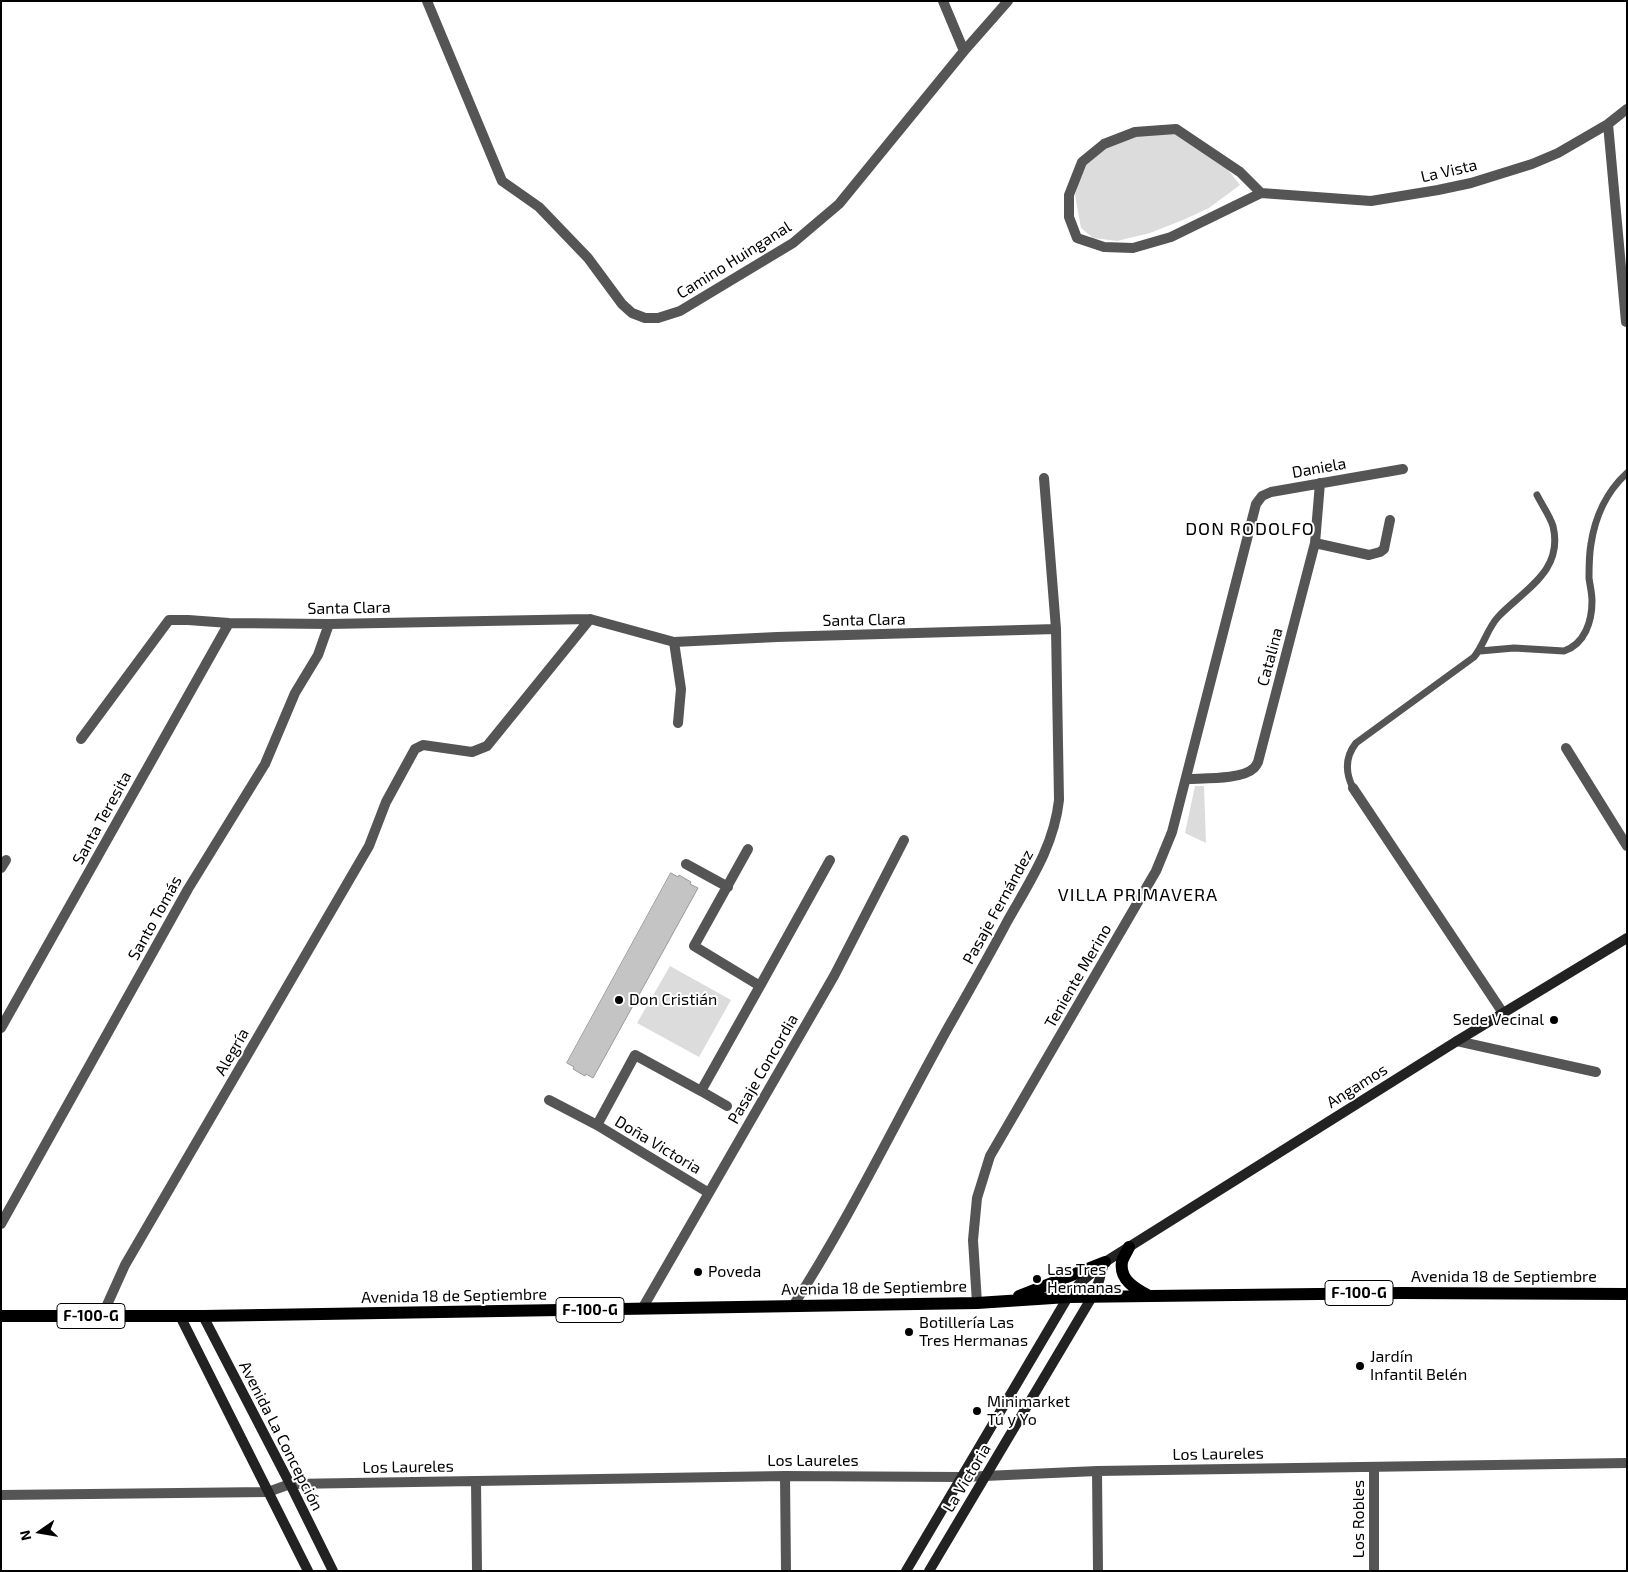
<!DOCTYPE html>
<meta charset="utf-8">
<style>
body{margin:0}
#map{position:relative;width:1628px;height:1572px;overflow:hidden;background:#fff;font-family:"Exo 2",sans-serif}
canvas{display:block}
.frame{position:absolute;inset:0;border:2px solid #000;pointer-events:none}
.north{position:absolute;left:15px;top:1507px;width:50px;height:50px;-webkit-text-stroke:4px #fff;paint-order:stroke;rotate:257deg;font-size:14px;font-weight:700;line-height:20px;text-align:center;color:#000}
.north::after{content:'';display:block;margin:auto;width:18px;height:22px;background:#000;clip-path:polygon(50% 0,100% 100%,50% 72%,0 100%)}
</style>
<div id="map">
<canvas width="1628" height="1572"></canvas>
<div class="frame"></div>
<div class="north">N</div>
</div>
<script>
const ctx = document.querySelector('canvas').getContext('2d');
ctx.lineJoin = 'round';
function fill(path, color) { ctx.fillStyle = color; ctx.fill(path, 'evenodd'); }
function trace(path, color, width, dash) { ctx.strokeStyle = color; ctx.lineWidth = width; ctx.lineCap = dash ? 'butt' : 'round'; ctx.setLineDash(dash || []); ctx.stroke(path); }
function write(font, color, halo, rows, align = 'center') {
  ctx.font = font + ' "Exo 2",sans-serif'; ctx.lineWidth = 4; ctx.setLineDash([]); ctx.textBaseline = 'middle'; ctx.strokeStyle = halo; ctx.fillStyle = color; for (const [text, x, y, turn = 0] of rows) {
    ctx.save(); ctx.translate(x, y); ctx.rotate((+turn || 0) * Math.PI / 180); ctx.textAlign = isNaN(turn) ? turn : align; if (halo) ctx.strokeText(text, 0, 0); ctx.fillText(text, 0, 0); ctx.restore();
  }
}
const green = new Path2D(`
 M1174,133l51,33 15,19 -31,23 -26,12 -33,13 -33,8 -24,-3 -12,-10 -6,-33 8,-28 23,-22 28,-10z
 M1195,786h9l2,57 -21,-10z
 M670,966l61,34 -32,57 -62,-34z`);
const building = new Path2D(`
 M671,873l7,4 1,-2 12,7 -1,2 8,4 -105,190 -7,-4 -1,2 -12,-7 1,-2 -7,-4z`);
const lane = new Path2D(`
 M1480,651l34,-3 50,3c21,-7 28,-30 28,-50 0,-8 -2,-15 -3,-23 0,-12 0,-23 2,-34 4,-27 16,-53 36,-71
 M1353,788c-8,-16 -8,-31 3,-45l118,-86c10,-12 13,-28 24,-40 25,-27 66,-45 55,-91 -3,-10 -11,-21 -16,-31`);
const street = new Path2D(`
 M427,1l75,180 37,26 49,51 34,46 10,9 13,5h13l22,-7 113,-68 46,-39 125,-153 44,-50
 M943,1l21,50
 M1608,124l18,198
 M1261,193l-21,-21 -64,-43 -41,3 -31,12 -22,18 -13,33v22l8,21 27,9 29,1 38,-11 90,-44 110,8 67,-11 33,-7 61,-19 26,-11 50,-29 19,-15
 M1315,543l54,12 11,-3 4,-3 6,-29
 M674,642l7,47 -3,34
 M81,739l88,-119h19l41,3 100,1 261,-5 84,23 103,-5 279,-8
 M1566,748l61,98
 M1187,779c16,-1 55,1 67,-11 1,-1 3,-4 4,-6l57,-219 5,-60
 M1353,788l150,225
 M686,864l42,23
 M1,868l5,-8
 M760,986l70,-126
 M1,1028l228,-405
 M1457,1041l139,31
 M701,1091l26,15
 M549,1100l48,25
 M709,1193l-112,-68 38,-70 66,36 59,-105 -66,-40 54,-97
 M1,1224l187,-335 77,-125 30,-71 23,-38 11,-31
 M977,1303l-4,-63 4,-42 13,-42 166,-285 16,-39 84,-328 6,-8 9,-4 132,-23
 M793,1306c58,-90 104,-187 156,-280 20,-35 40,-70 59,-106 22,-39 46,-74 51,-120l-3,-171 -12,-151
 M642,1309l192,-333 70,-136
 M102,1316l23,-51 244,-419 17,-44 29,-53 8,-4 49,7 15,-6 103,-127
 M1374,1467v104
 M1097,1471l1,100
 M785,1476l1,95
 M476,1481l1,90
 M1,1495l267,-3 22,-8 495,-8 177,1 135,-6 530,-8`);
const secondary = new Path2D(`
 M180,1316l128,255
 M203,1316l87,168 43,87
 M906,1571l162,-274 12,-14 25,-21 352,-221 170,-103
 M929,1571l163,-274 7,-16 5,-18`);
const primary = new Path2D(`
 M1129,1247c-2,5 -6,10 -7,15 -3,18 14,27 27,34
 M1019,1296l86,-34
 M1,1316h202l774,-13 91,-6 333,-4 226,1`);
const markers = [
 [619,1000,5,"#000"],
 [1554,1020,5,"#000"],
 [698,1272,5,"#000"],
 [1037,1279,5,"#000"],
 [909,1332,5,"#000"],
 [1360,1366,5,"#000"],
 [977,1411,5,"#000"]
];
const shields = [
 [1359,1293,68],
 [590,1310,68],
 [91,1316,68]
];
const shieldNames = [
 ["F-100-G",1359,1293],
 ["F-100-G",590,1310],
 ["F-100-G",91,1316]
];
const streetNames = [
 ["La Vista",1449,171,-13],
 ["Camino Huinganal",734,260,-32],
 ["Daniela",1319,468,-10],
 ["Santa Clara",349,608,-1],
 ["Santa Clara",864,620,-1],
 ["Catalina",1270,657,-75],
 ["Santa Teresita",102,818,-61],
 ["Pasaje Fernández",998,907,-61],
 ["Santo Tomás",155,918,-61],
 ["Teniente Merino",1078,976,-60],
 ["Alegría",232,1052,-60],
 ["Pasaje Concordia",763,1069,-60],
 ["Angamos",1357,1086,-32],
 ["Doña Victoria",658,1145,31],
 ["Avenida 18 de Septiembre",1504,1277],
 ["Avenida 18 de Septiembre",874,1288,-1],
 ["Avenida 18 de Septiembre",454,1296,-1],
 ["Avenida La Concepción",281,1436,63],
 ["Los Laureles",1218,1454,-1],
 ["Los Laureles",813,1461],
 ["Los Laureles",408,1467,-1],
 ["La Victoria",967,1478,-59],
 ["Los Robles",1359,1519,-90]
];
const poiNames = [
 ["Don Cristián",629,1000],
 ["Sede Vecinal",1544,1020,"right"],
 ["Las Tres",1047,1270],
 ["Hermanas",1047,1288],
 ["Poveda",708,1272],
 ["Botillería Las",919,1323],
 ["Tres Hermanas",919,1341],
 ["Jardín",1370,1357],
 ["Infantil Belén",1370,1375],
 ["Minimarket",987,1402],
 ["Tú y Yo",987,1420]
];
const neighbourhoodNames = [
 ["DON RODOLFO",1250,529],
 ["VILLA PRIMAVERA",1138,895]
];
fill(green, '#dcdcdc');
fill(building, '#c4c4c4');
trace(building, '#999', 1);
trace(lane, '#555', 7);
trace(street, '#555', 10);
trace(secondary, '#222', 10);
trace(primary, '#000', 12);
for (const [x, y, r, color] of markers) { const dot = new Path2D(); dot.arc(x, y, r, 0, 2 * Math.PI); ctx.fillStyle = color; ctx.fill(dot); trace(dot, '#fff', 2); }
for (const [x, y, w] of shields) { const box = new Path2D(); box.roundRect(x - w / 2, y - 12.5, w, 25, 4); ctx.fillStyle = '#fff'; ctx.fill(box); trace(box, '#000', 1); }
write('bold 15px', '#000', null, shieldNames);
write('16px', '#000', '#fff', streetNames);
write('16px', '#000', '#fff', poiNames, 'left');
ctx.letterSpacing = '1px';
write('18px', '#000', '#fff', neighbourhoodNames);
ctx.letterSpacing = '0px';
</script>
